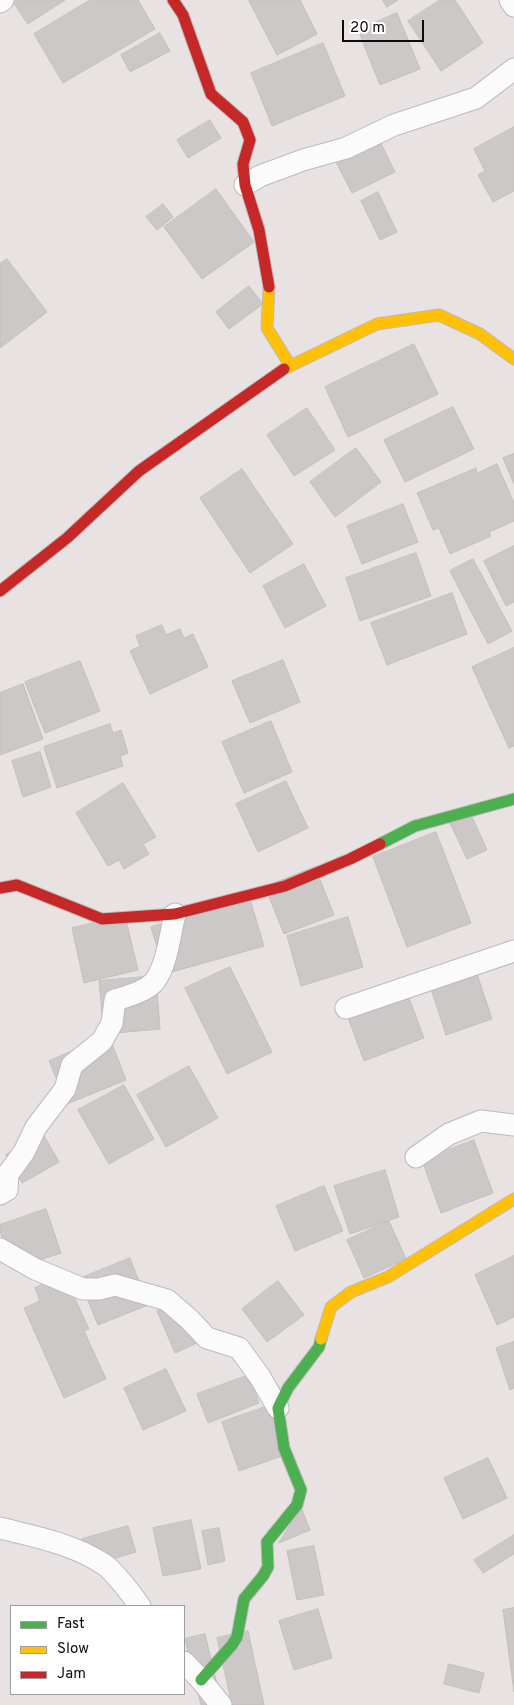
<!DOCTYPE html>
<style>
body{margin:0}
#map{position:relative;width:514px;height:1705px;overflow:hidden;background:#e8e2e2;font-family:Overpass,sans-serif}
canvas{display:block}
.legend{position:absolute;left:10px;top:1605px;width:175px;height:90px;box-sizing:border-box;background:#fff;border:1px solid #9f9e9e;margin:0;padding:6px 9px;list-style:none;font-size:15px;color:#100c0c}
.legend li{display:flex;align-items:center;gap:10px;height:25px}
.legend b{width:25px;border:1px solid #9f9e9e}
.scale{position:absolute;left:342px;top:20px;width:82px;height:22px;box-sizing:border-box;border:2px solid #100c0c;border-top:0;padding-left:6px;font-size:15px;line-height:18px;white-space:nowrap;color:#100c0c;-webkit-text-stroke:4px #fff;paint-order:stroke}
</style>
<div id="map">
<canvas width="514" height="1705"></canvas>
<ul class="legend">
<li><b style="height:6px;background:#4caf50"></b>Fast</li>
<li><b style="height:6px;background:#ffc107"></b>Slow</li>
<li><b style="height:6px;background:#c62828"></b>Jam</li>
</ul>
<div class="scale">20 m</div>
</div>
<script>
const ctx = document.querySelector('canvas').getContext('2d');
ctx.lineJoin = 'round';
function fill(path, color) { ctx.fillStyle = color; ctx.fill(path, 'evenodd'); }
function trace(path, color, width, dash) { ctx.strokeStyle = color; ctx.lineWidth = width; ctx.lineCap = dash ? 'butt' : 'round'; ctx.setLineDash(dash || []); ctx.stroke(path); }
const building = new Path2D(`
 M12,0h53l-37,24z
 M90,0h48l17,29 -92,54 -29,-49z
 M251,0h49l17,34 -40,21 -28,-54z
 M383,0h15l-11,7z
 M440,0h15l28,43 -42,28 -33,-50z
 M397,13l23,56 -40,16 -22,-55z
 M160,33l10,18 -40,21 -9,-17z
 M323,43l22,53 -73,30 -21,-53z
 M210,120l11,18 -33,20 -11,-18z
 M373,127l22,45 -43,21 -23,-45z
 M514,127v64l-21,11 -15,-27 7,-4 -11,-22z
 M216,189l38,53 -52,37 -38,-52z
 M378,192l19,40 -17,8 -19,-39z
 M163,204l10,13 -16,13 -11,-13z
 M7,259l40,53 -47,36v-84z
 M249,286l14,18 -34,25 -13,-17z
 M414,344l24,50 -90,43 -23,-50z
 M453,407l21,42 -69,33 -21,-42z
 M307,408l28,42 -41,26 -27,-41z
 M356,448l25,34 -46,35 -25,-35z
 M514,454v30l-11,-26z
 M497,464l17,39v18l-25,11 2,4 -41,18 -11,-26 -6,2 -16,-37 59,-25 1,5z
 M242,469l51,75 -43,29 -50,-75z
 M403,504l15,38 -56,22 -15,-38z
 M514,546v56l-8,4 -22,-45z
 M416,553l15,43 -71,25 -14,-43z
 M473,559l39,72 -24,13 -38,-73z
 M304,564l22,42 -41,22 -22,-42z
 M452,593l15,41 -80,31 -16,-42z
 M162,625l4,10 14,-6 4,9 9,-4 15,33 -58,27 -20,-43 10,-5 -4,-10z
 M514,648v98l-5,2 -37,-81z
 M283,660l17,42 -50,21 -18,-42z
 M80,661l20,50 -55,22 -20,-51z
 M23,684l20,55 -43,16v-62z
 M271,721l21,51 -48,21 -22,-51z
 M110,724l3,9 8,-3 7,23 -8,3 3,10 -66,22 -13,-41z
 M40,752l11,35 -28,10 -11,-36z
 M286,781l22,47 -50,24 -22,-48z
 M123,783l33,54 -13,7 6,10 -25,15 -5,-9 -11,6 -32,-53z
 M470,812l17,38 -20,9 -18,-38z
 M436,832l35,91 -64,24 -34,-90z
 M315,867l19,48 -50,19 -19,-47z
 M250,899l14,47 -99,28 -14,-47z
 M125,916l13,54 -54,13 -12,-55z
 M348,917l15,50 -62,19 -14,-50z
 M230,967l42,85 -45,22 -42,-86z
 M477,974l15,45 -46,16 -15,-46z
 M156,976l4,53 -56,5 -5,-53z
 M406,990l18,48 -60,23 -18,-49z
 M109,1036l17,44 -59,24 -18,-43z
 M189,1066l29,52 -52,29 -29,-52z
 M124,1085l30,54 -45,25 -31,-54z
 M43,1134l16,28 -37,21 -16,-28z
 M474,1140l19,53 -52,20 -19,-53z
 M385,1170l14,47 -49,17 -16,-48z
 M324,1186l19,45 -48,20 -19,-45z
 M46,1209l15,44 -49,16 -12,-38v-6z
 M389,1221l17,38 -42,19 -17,-38z
 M514,1256v61l-17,8 -22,-50z
 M130,1258l18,47 -50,20 -19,-46z
 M64,1275l25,54 -5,2 22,48 -42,19 -40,-90 16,-7 -5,-13z
 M278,1281l26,34 -37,27 -25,-33z
 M180,1302l17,41 -22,10 -18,-42z
 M514,1342v46l-4,2 -14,-42z
 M166,1369l20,42 -43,19 -19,-42z
 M249,1375l10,28 -51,20 -11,-29z
 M268,1406l17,49 -46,16 -17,-49z
 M488,1458l19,40 -44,21 -19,-41z
 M301,1507l9,23 -31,13z
 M191,1520l10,49 -38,7 -10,-48z
 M128,1526l8,26 -46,14 -8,-27z
 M219,1528l6,33 -17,4 -6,-34z
 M514,1535v19l-31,19 -9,-13z
 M314,1546l10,49 -27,5 -10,-49z
 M514,1608v84l-11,-82z
 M318,1609l14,49 -38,12 -15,-49z
 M248,1631l16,74h-32l-15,-67z
 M205,1634l17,71h-21l-16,-66z
 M449,1664l35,9 -5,20 -35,-9z`);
const street = new Path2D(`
 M510,0l4,6
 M0,2l3,-2
 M245,185l15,-9 43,-16 43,-12 48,-23 82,-27 38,-29
 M346,1008l168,-57
 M416,1157l33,-23 32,-13 33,4
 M0,1194l7,-4 1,-16 16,-22 12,-25 29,-38 7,-24 30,-24 10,-18 3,-23c11,-3 31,-9 39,-18 13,-16 16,-48 21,-68
 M0,1249l35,20 48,20h16l16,-4 52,15 22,19 18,19 32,10 21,29 18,31
 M0,1528c36,9 74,16 105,37 12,9 26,29 35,41
 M184,1662l17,18 20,25`);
const fast = new Path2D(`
 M380,844l35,-18 99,-27
 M201,1680l31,-35 5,-8 7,-38 19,-23 5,-9 -1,-25 30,-37 4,-15 -17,-42 -6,-40 10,-20 31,-41 2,-8`);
const slow = new Path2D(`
 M269,287l-2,41 23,37
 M284,369l93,-45 62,-9 41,19 34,25
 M321,1339l10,-32 20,-15 37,-15 126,-78`);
const jam = new Path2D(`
 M173,0l10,15 28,79 32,28 7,18 -7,24 2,21 14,45 10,57
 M0,591l67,-53 72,-67 145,-102
 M0,888l17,-3 85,34 73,-5 110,-28 65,-27 30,-15`);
fill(building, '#cdc8c8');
trace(building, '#c4bfbf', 1);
trace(street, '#bfbaba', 23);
trace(fast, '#bfbaba', 13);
trace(slow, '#bfbaba', 13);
trace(jam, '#bfbaba', 13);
trace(street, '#fcfbfb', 21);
trace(fast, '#4caf50', 11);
trace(slow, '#ffc107', 11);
trace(jam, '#c62828', 11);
</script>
